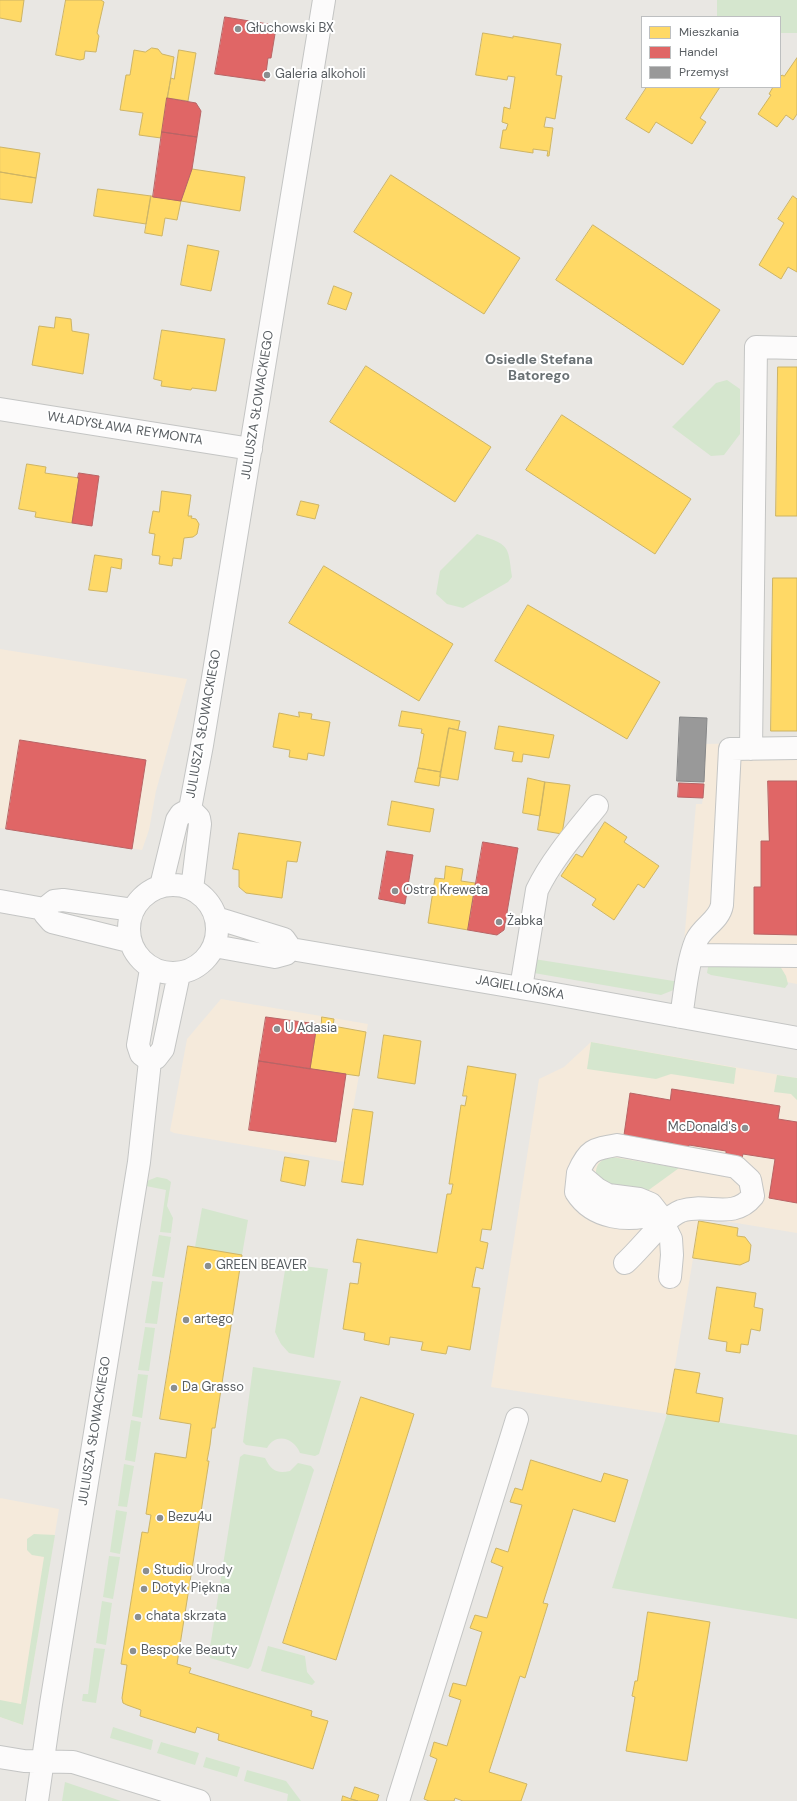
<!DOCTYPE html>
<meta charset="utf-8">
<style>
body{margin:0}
#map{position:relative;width:797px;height:1801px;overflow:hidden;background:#e9e7e3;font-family:"DM Sans",sans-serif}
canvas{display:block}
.legend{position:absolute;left:641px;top:16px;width:140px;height:72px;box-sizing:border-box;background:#fff;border:1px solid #bdbfc0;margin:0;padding:5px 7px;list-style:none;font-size:12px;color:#595e62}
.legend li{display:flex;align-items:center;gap:8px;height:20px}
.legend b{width:20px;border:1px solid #bdbfc0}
</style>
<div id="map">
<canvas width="797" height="1801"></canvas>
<ul class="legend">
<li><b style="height:11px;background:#ffd966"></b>Mieszkania</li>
<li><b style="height:11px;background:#e06666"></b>Handel</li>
<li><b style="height:11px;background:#999"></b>Przemysł</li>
</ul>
</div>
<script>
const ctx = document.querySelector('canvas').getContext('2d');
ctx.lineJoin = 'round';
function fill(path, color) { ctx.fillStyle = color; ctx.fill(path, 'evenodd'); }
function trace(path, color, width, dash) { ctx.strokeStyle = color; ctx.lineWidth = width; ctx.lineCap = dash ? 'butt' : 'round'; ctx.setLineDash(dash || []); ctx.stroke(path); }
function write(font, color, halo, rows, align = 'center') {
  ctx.font = font + ' "DM Sans",sans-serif'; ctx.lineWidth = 4; ctx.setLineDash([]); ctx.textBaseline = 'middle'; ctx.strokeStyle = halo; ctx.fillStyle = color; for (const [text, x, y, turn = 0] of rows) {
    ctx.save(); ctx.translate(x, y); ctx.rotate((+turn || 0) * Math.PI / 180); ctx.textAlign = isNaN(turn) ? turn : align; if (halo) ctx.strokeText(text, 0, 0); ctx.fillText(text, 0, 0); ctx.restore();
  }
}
const commercial = new Path2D(`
 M0,649l187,30 -31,112 -7,39 -7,20 -142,-22z
 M797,742v242l-89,-17 -26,-2 14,-161h6l1,-6 2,-54z
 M221,999l147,25 -15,85 -8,53 -171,-29 -4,-2 17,-92z
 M591,1042l206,36v155l-97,-16 -33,197 -176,-27 48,-308 25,-12z
 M0,1498l59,11 -36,216 -23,-8z`);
const green = new Path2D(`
 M717,0h80v33h-17v-16h-63z
 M727,380l13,9v45l-16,21 -13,1 -39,-29 44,-44z
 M477,534c32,11 31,10 35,43l-4,5 -45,26 -16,-4 -11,-10 4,-23z
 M534,959l146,23 -4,7 -15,6 -127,-22z
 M712,965l68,1 6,10 2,8 -3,4 -74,-13 -4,-2 1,-6z
 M591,1042l145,26 -2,16 -63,-10 -15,5 -69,-10z
 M777,1075l20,3v22l-6,-6 -17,-2z
 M608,1157h4l67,11 -33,24c-12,-3 -52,-4 -50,-21 1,-8 6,-11 12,-14z
 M157,1177l10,2 4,3 -4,24 6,12 -2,15 -11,-1 6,-42 -20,-4 1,-5z
 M202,1208l46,12 -6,35 -47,-8z
 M159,1235l12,2 -7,41 -12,-2z
 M286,1264l42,5 -14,89 -25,-5 -8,-9 -6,-12z
 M152,1281l11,1 -6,42 -12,-1z
 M145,1327l10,1 -6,43 -11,-1z
 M253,1367l88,14 -22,73 -4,2 -15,-3c-6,-15 -24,-21 -33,-5l-21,-3 -3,-3z
 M138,1374l10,1 -6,43 -10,-2z
 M667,1414l130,21v184l-185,-31z
 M131,1420l10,2 -6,40 -10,-2z
 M244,1454l21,4c6,12 11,16 25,13l8,-8 13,3 3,4 -63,196 -3,3 -38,-11 -1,-4 31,-197z
 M124,1464l10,2 -7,41 -9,-1z
 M116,1510l11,2 -7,42 -10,-2z
 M34,1534l21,1 -32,190 -23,-8v-17l21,4 23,-147 -12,-2 -5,-5v-11z
 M109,1556l11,1 -7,42 -10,-2z
 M102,1601l10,2 -6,42 -10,-2z
 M268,1646l37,10 2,16 8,10 -3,3 -51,-14z
 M94,1648l11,1 -9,54 -14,-2 1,-7h5z
 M113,1727l40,13 -2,10 -41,-12z
 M161,1742l38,11 -4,12 -38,-12z
 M206,1757l34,10 -3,10 -34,-10z
 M247,1770l39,11 15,20h-14l1,-7 -44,-13z
 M65,1782l56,19h-59z`);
const homes = new Path2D(`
 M0,0h24l-3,22 -21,-4z
 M66,0h35l3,2 -7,31 2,3 -3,16 -11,-1 -1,8 -4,1 -24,-5z
 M483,33l30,5v-2l48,8 -5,31 6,1 -7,43 -9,-2 -2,10 9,1 -4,28h-2l1,-5 -15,-2v4l-33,-5 3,-18h3l2,-6 -6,-2 2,-15 6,2 5,-32 -7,-1 -1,4 -31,-5z
 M152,48l6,1 4,5 12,3 -13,81 -22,-3 4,-22 -23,-3 6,-35h4l4,-25 11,2z
 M179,50l17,3 -8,48 -21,-3 4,-20 3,1z
 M797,58v56l-4,6 -7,-5 -9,12 -19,-13 13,-19 -2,-1 4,-7h7v-10l2,-2 2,1z
 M647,87h73l-20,31 6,4 -14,22 -36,-22 -7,11 -23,-14z
 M0,147l40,6 -4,25 -36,-6z
 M192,169l53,8 -5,34 -59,-10z
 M0,172l36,6 -4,25 -32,-4z
 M391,175l129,83 -36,56 -130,-82z
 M98,189l53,7 -5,28 -52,-8z
 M151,196l30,5 -4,19 -12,-2 -3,18 -17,-3z
 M793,196l4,3v73l-9,-5 -7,12 -22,-14 25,-42 -6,-4z
 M593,225l127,85 -37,55 -127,-85z
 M188,245l31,6 -8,40 -30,-6z
 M334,286l18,7 -6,17 -18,-6z
 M56,317l15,2 1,12 17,3 -6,40 -51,-9 7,-39 15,2z
 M162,330l63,9 -9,52 -24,-3 -1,2 -30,-4 1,-5 -8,-2z
 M366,366l125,81 -36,55 -125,-80z
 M778,367h19v149h-21z
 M562,415l129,84 -36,55 -129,-84z
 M27,464l19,3 -1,6 34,5 -7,45 -37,-6 1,-5 -17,-3z
 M162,491l29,4 -3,21h4l-1,2 5,1 3,5 -2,10 -4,3 -9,1 -3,21 -8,-1 -1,8 -13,-2 1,-8 -8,-1 3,-21 -6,-1 4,-22 6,1z
 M301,501l18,4 -4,14 -18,-4z
 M95,555l27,4 -1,10 -10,-2 -4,25 -18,-2z
 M324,566l129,78 -34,57 -130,-78z
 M773,578h24v153h-26z
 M528,605l132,77 -33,57 -132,-78z
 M402,711l58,10 -2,9 -9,-2 -8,44 -23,-4 6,-34 -3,-1 1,-4 -23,-3z
 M299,712l13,2 -1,5 19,3 -6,34 -16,-3 -1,7 -18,-3 1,-7 -17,-3 6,-34 20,4z
 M499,726l55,9 -5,23 -26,-4 -1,8 -10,-1 2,-9 -19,-3z
 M449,728l17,4 -8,48 -18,-3z
 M418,768l23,4 -2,14 -24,-4z
 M528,778l17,4 -5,34 -17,-3z
 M545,782l25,3 -8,49 -24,-4z
 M392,801l42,8 -4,23 -42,-7z
 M605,822l22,15 -3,5 35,24 -15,22 -6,-4 -24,36 -22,-15 4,-6 -35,-23 15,-22 6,3z
 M239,833l62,9 -4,20 -10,-1 -5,37 -36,-5 -7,-6v-17l-6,-1z
 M446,866l17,3 -2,12 14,2 -7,47 -40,-7 7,-45 9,1z
 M322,1017l12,2 -1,7 33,6 -7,44 -49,-7 7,-45 4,1z
 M384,1035l37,6 -6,43 -37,-6z
 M468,1066l48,8 -25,156 -9,-1 -2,12 8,2 -5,26 -7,-2 -4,20 8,1 -10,62 -22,-4 -2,8 -25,-4 2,-8 -33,-5 -1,8 -25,-5 1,-7 -22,-4 7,-46 8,1 3,-21 -8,-1 4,-23 80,14 10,-59h4l2,-10h-4l12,-79 4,1 2,-10h-4z
 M353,1109l20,3 -10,73 -21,-3z
 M285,1157l24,4 -4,25 -24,-5z
 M699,1221l39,7 -1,8 8,1 6,8 -2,16 -9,4 -47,-7z
 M188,1246l54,9 -27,173h-3l-2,17 -3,16h2l-32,203 14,4 -2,5 123,38 -1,5 17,5 -15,48 -95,-29 1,-6 -22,-7 -2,6 -55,-17 1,-6 -14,-5 -4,-2 -1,-5 5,-33 -6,-1 21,-132 6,1 3,-18 -5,-1 9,-61 31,5 5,-34 -31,-5z
 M717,1287l39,6 -2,14 9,2 -3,22 -9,-2 -3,16 -7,-1 -1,9 -14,-2 1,-9 -18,-3z
 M675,1369l25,4 -4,20 27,5 -4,24 -52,-8z
 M361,1397l53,17 -78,246 -53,-17z
 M531,1460l70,22 3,-9 24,7 -13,42 -42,-13 -30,94 5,1 -23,74 -5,-2 -31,96 38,12 -6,17h-58l-8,-3 -1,3h-25l-5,-2 13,-40 -7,-3 4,-14 13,4 14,-46 -12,-4 4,-13 13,3 16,-54 -12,-4 5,-13 12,3 16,-51 -12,-5 5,-14 12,4 14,-47 -12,-3 5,-14 7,2z
 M648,1612l62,10 -23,139 -61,-10 9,-54 -3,-1 3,-15h2z
 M355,1787l24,8 -2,6h-19l-7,-2z
 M343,1796l8,3 7,2h-16z`);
const shops = new Path2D(`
 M225,17l43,7 6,4 1,6 -4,24h-3l-3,23 -50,-7z
 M167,98l29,5 5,8 -4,26 -35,-5z
 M162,132l35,5 -5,32 -11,32 -28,-4z
 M79,473l20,3 -7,50 -20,-3 7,-45h-1z
 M20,740l126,20 -14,89 -126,-20z
 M768,781h29v154l-43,-1v-47h7v-46h8z
 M679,783l25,1 -1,14 -25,-1z
 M483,842l35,6 -14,82 -7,5 -29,-5z
 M387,851l26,4 -8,49 -26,-5z
 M266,1017l51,7 -7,45 -51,-8z
 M259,1061l87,13 -10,68 -87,-12z
 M672,1089l108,17 -2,13 19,3v81l-28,-5 6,-39 -32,-5 -1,4 -16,-3v-4l-37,-6 -1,4 -16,-3 1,-3 -49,-8 6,-42 40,7z`);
const industry = new Path2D(`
 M680,717l27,1 -3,64 -27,-1z`);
const minor = new Path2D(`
 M0,409l251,40
 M751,749l5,-402 41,1
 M190,809l12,-64 122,-745
 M190,809l9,9 1,6 -8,65
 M129 929a44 44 0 1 1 88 0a44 44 0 1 1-88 0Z
 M161,886l16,-66 4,-6 9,-5
 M0,901l44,8 10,-8 9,-1 70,10
 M44,909l1,5 7,8 77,19
 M216,918l68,21 7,10
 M214,946l61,11 11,-3 5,-5
 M291,949l253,43 253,46
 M692,955l105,1
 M521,988l16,-98c15,-31 39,-58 60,-84
 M681,1017c4,-24 6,-54 15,-76 7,-15 23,-20 26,-36l8,-156 67,-1
 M150,1061l-9,-7 -3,-9 13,-76
 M150,1061l6,-3 7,-9 16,-75
 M578,1173l-2,19c17,27 53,31 82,21
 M625,1263c16,-14 38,-45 56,-52 26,-9 52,10 72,-15l-3,-16 -14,-13 -119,-22c-24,4 -29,5 -39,28l19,16 11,6 31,4 12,5 7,9 13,26 1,16 -2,22
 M0,1757l24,4 49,1 126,39
 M37,1801l14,-97 88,-542 11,-101
 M398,1801l119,-382`);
const markers = [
 [238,29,4,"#8b8e8f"],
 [267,75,4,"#8b8e8f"],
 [395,891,4,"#8b8e8f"],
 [499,922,4,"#8b8e8f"],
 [277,1029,4,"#8b8e8f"],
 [745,1128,4,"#8b8e8f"],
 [208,1266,4,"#8b8e8f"],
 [186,1320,4,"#8b8e8f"],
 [174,1388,4,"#8b8e8f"],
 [160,1518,4,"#8b8e8f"],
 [146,1571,4,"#8b8e8f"],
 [144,1589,4,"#8b8e8f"],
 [138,1617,4,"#8b8e8f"],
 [133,1651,4,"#8b8e8f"]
];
const poiNames = [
 ["Głuchowski BX",246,29],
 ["Galeria alkoholi",275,75],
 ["Ostra Kreweta",403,891],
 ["Żabka",507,922],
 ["U Adasia",285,1029],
 ["McDonald's",737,1128,"right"],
 ["GREEN BEAVER",216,1266],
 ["artego",194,1320],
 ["Da Grasso",182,1388],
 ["Bezu4u",168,1518],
 ["Studio Urody",154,1571],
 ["Dotyk Piękna",152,1589],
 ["chata skrzata",146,1617],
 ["Bespoke Beauty",141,1651]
];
const streetNames = [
 ["JULIUSZA SŁOWACKIEGO",258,405,-81],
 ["WŁADYSŁAWA REYMONTA",125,429,9],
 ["JULIUSZA SŁOWACKIEGO",204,724,-80],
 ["JAGIELLOŃSKA",520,988,10],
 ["JULIUSZA SŁOWACKIEGO",95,1431,-81]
];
const neighbourhoodNames = [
 ["Osiedle Stefana",539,360],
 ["Batorego",539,376]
];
fill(commercial, '#f5eadb');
fill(green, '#d5e6ce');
fill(homes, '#ffd966');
trace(homes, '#cdb465', 1);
fill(shops, '#e06666');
trace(shops, '#b86465', 1);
fill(industry, '#999');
trace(industry, '#868788', 1);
trace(minor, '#c4c5c4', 24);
trace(minor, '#fcfbfb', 22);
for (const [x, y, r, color] of markers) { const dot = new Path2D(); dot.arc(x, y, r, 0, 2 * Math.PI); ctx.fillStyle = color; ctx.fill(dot); trace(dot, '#fff', 1.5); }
write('13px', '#595e62', '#fff', poiNames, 'left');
write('13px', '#595e62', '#fff', streetNames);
write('bold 14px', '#6a7174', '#fff', neighbourhoodNames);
</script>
